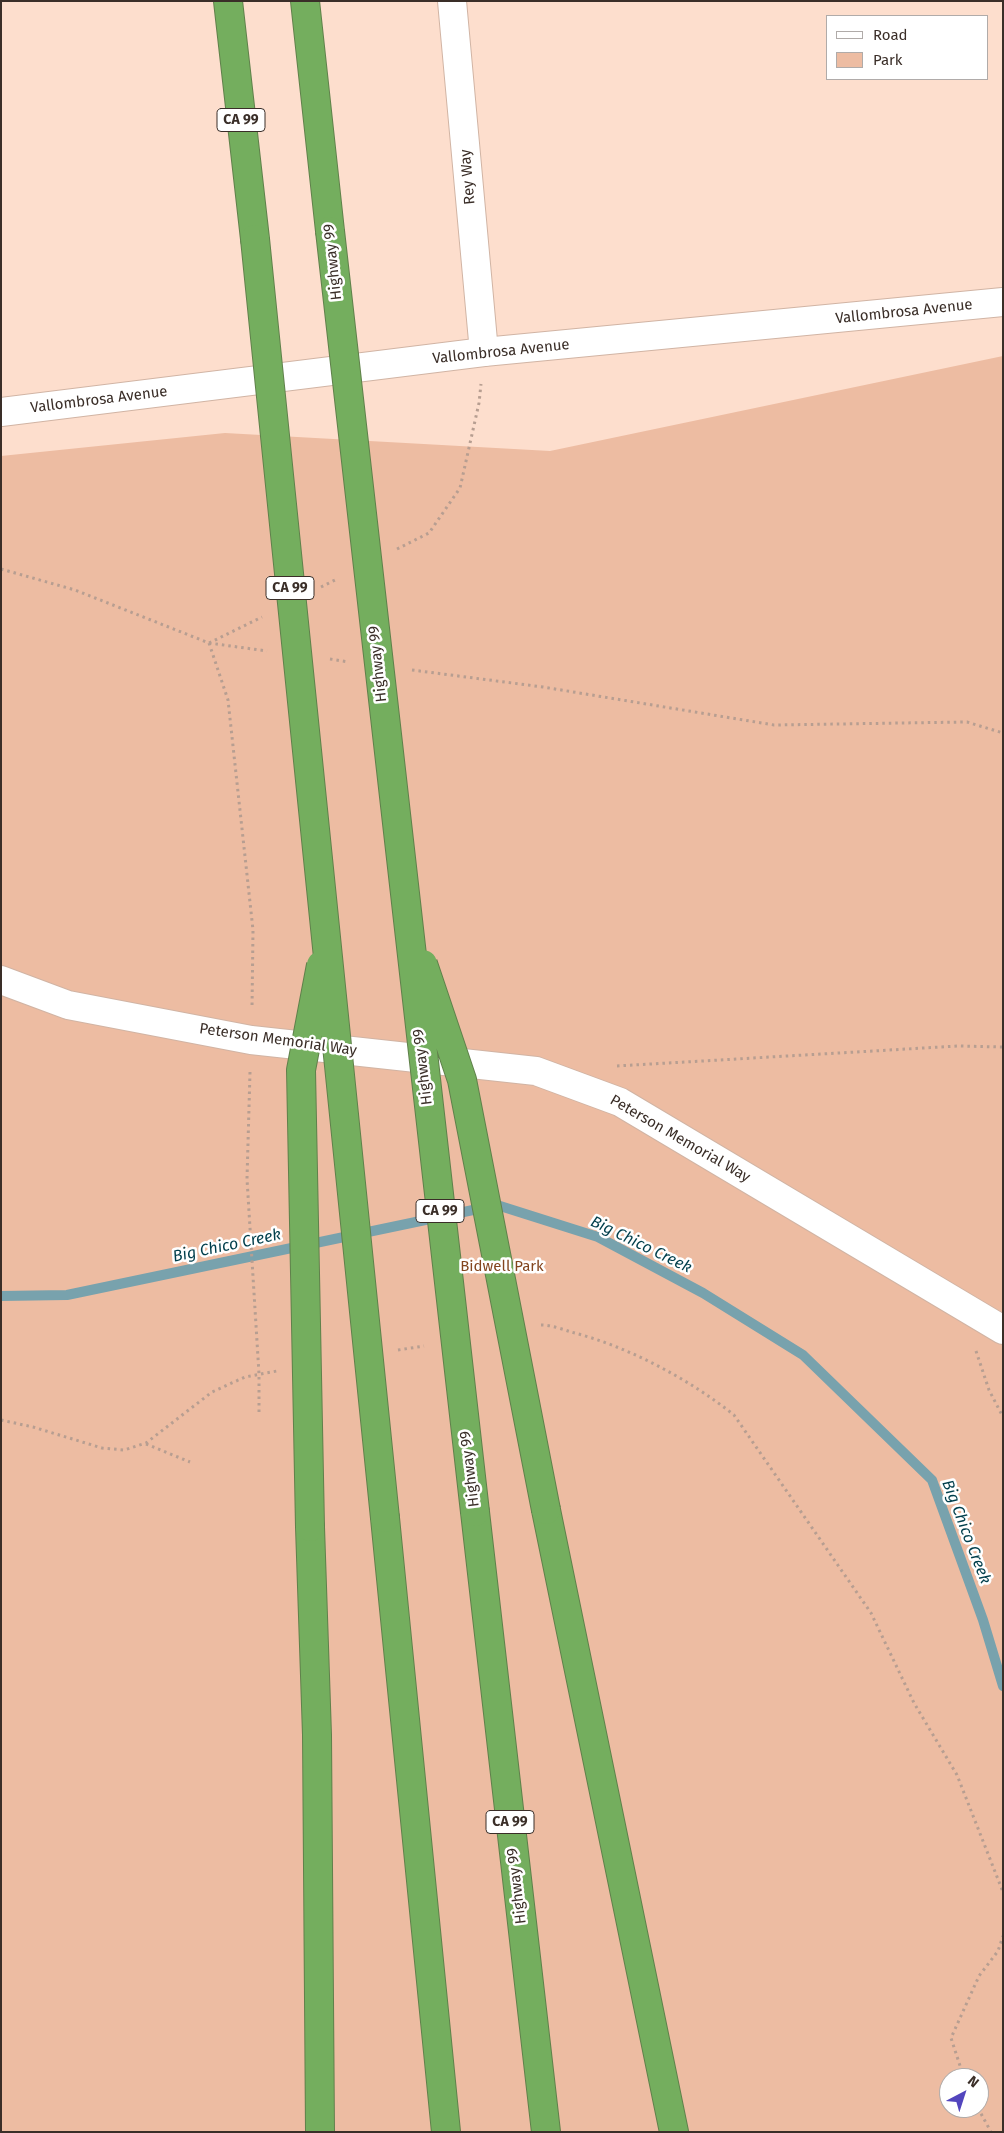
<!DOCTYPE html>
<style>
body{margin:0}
#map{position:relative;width:1004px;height:2133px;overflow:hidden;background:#fddecd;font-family:"Fira Sans",sans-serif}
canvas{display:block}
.frame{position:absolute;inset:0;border:2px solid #3a2e28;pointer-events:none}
.legend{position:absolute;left:826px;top:15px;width:162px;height:65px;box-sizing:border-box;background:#fff;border:1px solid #b0aba9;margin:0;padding:6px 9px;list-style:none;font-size:15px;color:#3a2e28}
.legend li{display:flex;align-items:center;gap:10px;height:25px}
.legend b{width:25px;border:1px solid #b0aba9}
.north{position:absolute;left:939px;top:2068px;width:50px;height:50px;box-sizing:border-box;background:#fff;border:1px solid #b0aba9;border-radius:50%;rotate:40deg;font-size:14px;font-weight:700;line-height:20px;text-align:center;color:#3a2e28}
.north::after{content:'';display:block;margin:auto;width:18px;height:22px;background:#5346be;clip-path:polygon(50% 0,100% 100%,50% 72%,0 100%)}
</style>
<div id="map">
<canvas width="1004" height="2133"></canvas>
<div class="frame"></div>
<ul class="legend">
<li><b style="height:6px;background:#fff"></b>Road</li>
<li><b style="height:14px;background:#edbca2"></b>Park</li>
</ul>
<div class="north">N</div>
</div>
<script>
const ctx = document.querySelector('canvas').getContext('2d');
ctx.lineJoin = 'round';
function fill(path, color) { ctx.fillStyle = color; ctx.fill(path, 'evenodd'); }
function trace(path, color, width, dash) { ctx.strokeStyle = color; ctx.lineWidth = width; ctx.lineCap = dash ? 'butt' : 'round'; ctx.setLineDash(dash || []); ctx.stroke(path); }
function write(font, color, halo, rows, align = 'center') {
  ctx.font = font + ' "Fira Sans",sans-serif'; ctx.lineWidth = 5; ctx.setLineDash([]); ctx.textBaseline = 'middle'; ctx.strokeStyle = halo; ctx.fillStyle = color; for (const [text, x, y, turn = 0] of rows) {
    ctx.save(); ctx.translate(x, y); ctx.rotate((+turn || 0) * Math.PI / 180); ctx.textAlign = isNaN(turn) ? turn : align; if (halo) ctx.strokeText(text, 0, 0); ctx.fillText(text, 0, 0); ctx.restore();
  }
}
const green = new Path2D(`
 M1003,356v1776h-1002v-1676l224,-23 325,18zM949,2078h30v30h-30z`);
const stream = new Path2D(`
 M1,1296l66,-1 430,-90 101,32 105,56 100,62 129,125 51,140 20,66`);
const path = new Path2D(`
 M397,549l32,-16 31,-45 19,-85 2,-19
 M1,569l74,21 134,53 58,8
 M321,587l16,-8
 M209,643l19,57 25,230 -1,78
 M209,643l53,-26
 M330,659l19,3
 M412,670l131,17 231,38 193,-3 36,11
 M617,1066l341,-20 45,1
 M250,1072l-3,107 12,195v39
 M541,1325c10,0 21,4 30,7 56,14 118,47 163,83l137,198 43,90 43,72 46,117
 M398,1350l26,-4
 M976,1351l13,39 14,27
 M1,1420l32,7 69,21 22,2 22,-7 66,-51 33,-15 32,-6
 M146,1444l44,18
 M964,2078l-13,-40 28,-62 19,-25 5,-15
 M978,2108l13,24`);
const minor = new Path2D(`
 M452,1l32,351`);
const tertiary = new Path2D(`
 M1,412l483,-60 519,-50
 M1,980l67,25 183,35 285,31 84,31 383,228`);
const motorway = new Path2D(`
 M228,1l27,238
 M305,1l25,230
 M546,1510l128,622
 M475,1512l71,620
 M385,1518l61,614
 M310,1527l7,208 3,397`);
const motorwayBridge = new Path2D(`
 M330,231l145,1281
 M255,239l130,1279
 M423,964l39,116 84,430
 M310,1527l-9,-457 20,-105`);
const shields = [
 [241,120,48],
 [290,588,48],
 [440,1211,48],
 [510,1822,48]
];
const shieldNames = [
 ["CA 99",241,120],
 ["CA 99",290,588],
 ["CA 99",440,1211],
 ["CA 99",510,1822]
];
const streetNames = [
 ["Rey Way",468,177,-95],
 ["Highway 99",333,262,-96],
 ["Vallombrosa Avenue",904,312,-6],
 ["Vallombrosa Avenue",501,352,-6],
 ["Vallombrosa Avenue",99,400,-7],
 ["Highway 99",378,664,-96],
 ["Peterson Memorial Way",278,1040,8],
 ["Highway 99",423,1067,-97],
 ["Peterson Memorial Way",680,1139,30],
 ["Highway 99",470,1469,-97],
 ["Highway 99",517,1886,-97]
];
const parkNames = [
 ["Bidwell Park",502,1267]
];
const waterNames = [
 ["Big Chico Creek",641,1245,26],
 ["Big Chico Creek",227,1246,-12],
 ["Big Chico Creek",966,1532,69]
];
fill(green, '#edbca2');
trace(stream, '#78a2ad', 10);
trace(minor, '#d1b4a4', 30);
trace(tertiary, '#d1b4a4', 30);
trace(motorway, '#60814b', 30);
trace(path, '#b79e91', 3, [2.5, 4]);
trace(minor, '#fff', 28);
trace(tertiary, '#fff', 28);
trace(motorway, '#74ae5e', 28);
trace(motorwayBridge, '#60814b', 30, []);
trace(motorwayBridge, '#74ae5e', 28);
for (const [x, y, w] of shields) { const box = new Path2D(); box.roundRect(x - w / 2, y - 11.5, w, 23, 4); ctx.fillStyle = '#fff'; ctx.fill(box); trace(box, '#3a2e28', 1); }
write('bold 14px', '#3a2e28', null, shieldNames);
write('15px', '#3a2e28', '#fff', streetNames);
write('15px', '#83451e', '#fff', parkNames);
write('italic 16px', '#003e4b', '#fff', waterNames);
</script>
